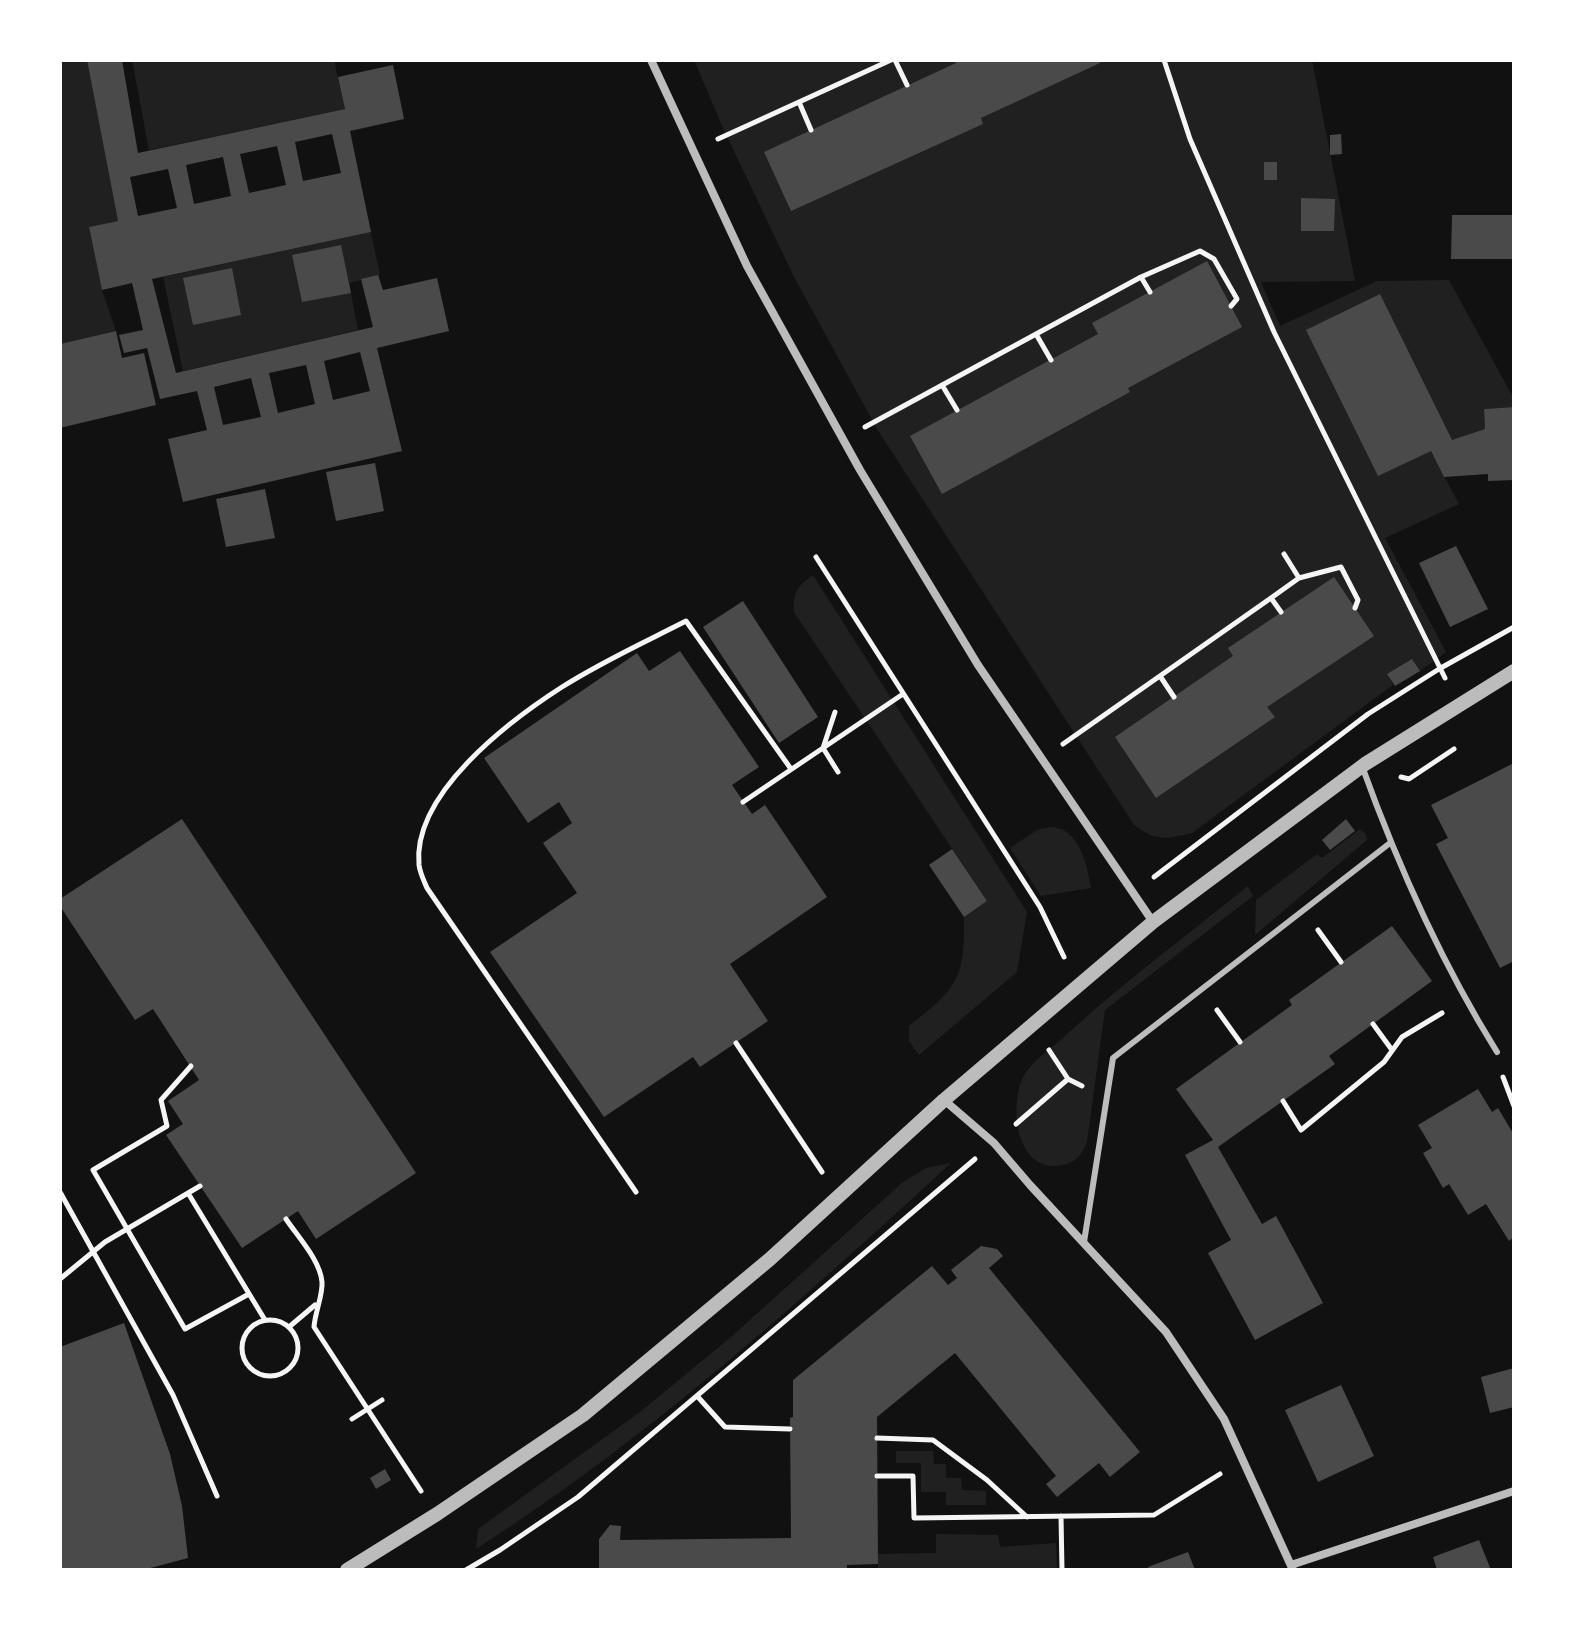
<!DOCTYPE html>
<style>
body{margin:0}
#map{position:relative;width:1574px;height:1630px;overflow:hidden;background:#111;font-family:"PT Sans",sans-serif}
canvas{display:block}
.frame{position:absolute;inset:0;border:62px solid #fff;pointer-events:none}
</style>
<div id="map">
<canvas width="1574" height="1630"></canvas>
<div class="frame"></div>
</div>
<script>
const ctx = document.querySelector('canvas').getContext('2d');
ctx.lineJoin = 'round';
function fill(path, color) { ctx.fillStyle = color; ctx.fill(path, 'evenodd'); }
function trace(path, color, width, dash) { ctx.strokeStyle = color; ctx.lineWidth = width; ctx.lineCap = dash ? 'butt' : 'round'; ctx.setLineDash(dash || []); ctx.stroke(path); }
const green = new Path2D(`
 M60,60h27l31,161 -29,6 13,63 14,41 -56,13z
 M132,60h202l11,49 -196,41z
 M694,60h618l43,221 -94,1 19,44 97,-45 72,-1 65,119v8l-30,2 1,20 -54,22 28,53 -74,34 61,114 -26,19 -32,4 5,10 -201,148c-26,6 -35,9 -58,-8l-257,-396 -84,-154 -70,-147z
 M371,232l9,43 -31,8 9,47 -175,41 -20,-94z
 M813,575l214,337 -10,60 -98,83 -10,-14v-15c48,-38 56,-46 55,-109l23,-16 -193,-289c-1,-19 3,-26 19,-37z
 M1050,827c29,0 37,37 41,61l-50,8 -31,-48 27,-18z
 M1360,829l6,5 1,6 -112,95 1,-35 61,-46 5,4z
 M1248,886l5,10 -148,114 -18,132c-5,12 -11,21 -25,23 -47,10 -55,-64 -36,-93 10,-14 29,-26 41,-38 57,-52 120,-99 181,-148z
 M951,1163c-151,139 -302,275 -475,386l2,-20 162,-117 91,-75 172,-155 23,-14z
 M896,1451h37l1,13h12v14h15l1,12 24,1v14h-40v-13h-25v-29h-25z
 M936,1534l62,1 2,12 56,-4 1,27h-179v-16l58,-1z`);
const building = new Path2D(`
 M87,60h35l16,93 207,-44 -7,-32 55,-12 11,54 -54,12 21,101 -219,47 24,94 197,-46 -12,-48 17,-4 5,15 54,-12 12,53 -72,17 25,103 -219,51 -15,-63 39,-9 -10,-39 -37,8 -13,-51 -23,5 -5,-18 24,-5 -11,-47 -30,7 -13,-63 29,-6zM332,134l9,39 -38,8 -8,-39zM277,146l9,39 -37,8 -9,-39zM223,157l8,39 -37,8 -8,-39zM168,169l9,39 -39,8 -8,-39zM360,352l10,39 -37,9 -9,-39zM306,365l9,39 -37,9 -9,-40zM251,378l10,39 -38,8 -9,-38z
 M955,60h144l1,3 -119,55 2,6 -192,87 -27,-59 192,-89z
 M1341,134l1,20 -12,1v-20z
 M1264,162h13v18h-13z
 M1301,198l34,1 -1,32h-33z
 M1452,215h62v44h-63z
 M341,245l10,48 -49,9 -10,-47z
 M1207,261l35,66 -114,61 2,4 -188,102 -32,-58 188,-102 -6,-11z
 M232,268l9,47 -48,10 -10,-47z
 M1380,294l72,146 33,-11 -1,-20 30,-2v73l-26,1v-7l-44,3 -13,-26 -53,25 -72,-146z
 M116,331l6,27 22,-5 12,52 -96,23v-84z
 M375,463l9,48 -48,10 -10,-49z
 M265,489l10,49 -49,9 -10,-48z
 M1456,546l32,63 -38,18 -31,-64z
 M1334,577l40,59 -107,71 8,10 -119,81 -41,-61 118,-81 -5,-8z
 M743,601l75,116 -39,26 -76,-116z
 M680,651l79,116 -27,18 20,29 13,-9 62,92 -97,67 38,57 -68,46 -7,-10 -89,60 -114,-165 87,-59 -34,-50 29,-20 -13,-21 -31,21 -44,-65 153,-105 12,18z
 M1412,659l8,12 -25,15 -8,-12z
 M1514,763v198l-14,7 -64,-124 12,-6 -17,-33z
 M182,819l234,354 -100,66 -18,-28 -56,37 -76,-113 17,-11 -15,-23 31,-21 -46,-71 -18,11 -75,-114v-7z
 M1346,819l9,12 -25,19 -8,-10z
 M952,849l35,52 -23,16 -35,-52z
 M1392,926l40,55 -103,75 6,8 -117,83 44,77 14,-8 47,87 -68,37 -47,-87 23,-13 -46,-85 28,-15 -37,-51 116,-84 -3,-5z
 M1478,1089l14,23 6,-4 16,27v102l-5,4 -23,-37 -18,11 -19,-31 -6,4 -20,-35 9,-5 -14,-23z
 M981,1246l16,3 6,7 -14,12 151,184 -30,25 -11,-14 -42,34 -11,-13 10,-8 -101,-123 -78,64 1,147 -31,1v5h-248v-31l11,-14 11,1 -1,14 171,-2 -1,-120 3,-1v-37l139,-114 16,19 9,-7 -6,-8z
 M124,1323l46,131 12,52 6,52 -45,12h-83v-223z
 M1514,1368v39l-24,6 -9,-36z
 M1341,1385l33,71 -56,26 -33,-72z
 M385,1469l6,11 -15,9 -6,-11z
 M1479,1540l12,30h-54l-4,-13z
 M1188,1552l7,18h-46l-1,-3z`);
const path = new Path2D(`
 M895,60l12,25
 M1164,60l26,79 84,193 171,346
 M799,102l12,28
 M718,139l173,-79
 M1141,277l59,-26 14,8 23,40 -6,7
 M1036,334l15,26
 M942,385l15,25
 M865,427l276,-150 9,15
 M1284,554l15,24
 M816,557l224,350 24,50
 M1271,598l28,-20 42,-11 17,33 -3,8
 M1160,676l14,21
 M835,712l-12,36 15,24
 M1063,744l208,-146 10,14
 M1401,777l8,2 45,-30
 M743,802l160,-108
 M1154,877l214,-163 71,-45 75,-42
 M1318,930l23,32
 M1217,1010l23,32
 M1373,1024l19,26
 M736,1043l86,129
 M1049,1050l19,29 14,7
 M191,1066l-30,34 6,26 -74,44 92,159 64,-35
 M1503,1077l11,29
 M1283,1101l18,29 83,-68 18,-25 40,-24
 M1016,1124l52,-45
 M60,1192l113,203 44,101
 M636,1192l-209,-304c-3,-7 -7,-15 -8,-23 -7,-71 90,-144 143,-178 39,-25 83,-45 124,-66l105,148
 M188,1193l77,127
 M286,1219c12,18 34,41 36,63 1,13 -7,30 -8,45l107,164
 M60,1279l45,-37 95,-56
 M242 1348a28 28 0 1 1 56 0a28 28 0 1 1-56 0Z
 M289,1327l26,-22
 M698,1397l27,30 65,2
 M352,1419l30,-19
 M877,1438l56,2 54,40 40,37
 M877,1476h36l1,42 240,-3 66,-41
 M1061,1516l1,54
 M466,1570l34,-20 78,-53 397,-338`);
const service = new Path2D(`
 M1362,766c36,100 79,196 135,286
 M1084,1242l29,-184 277,-215`);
const minor = new Path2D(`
 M651,60l96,206 113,204 118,195 175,257
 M944,1100l50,43 36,42 136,147 58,87 69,151
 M1291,1565l223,-74`);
const tertiary = new Path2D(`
 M347,1570l90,-56 146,-99 187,-156 174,-159 209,-178 212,-158 149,-93`);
fill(green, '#202020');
fill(building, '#4a4a4a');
trace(path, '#f5f5f5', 5);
trace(service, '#bcbcbc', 6);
trace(minor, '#bcbcbc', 8);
trace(tertiary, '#bcbcbc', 14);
</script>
